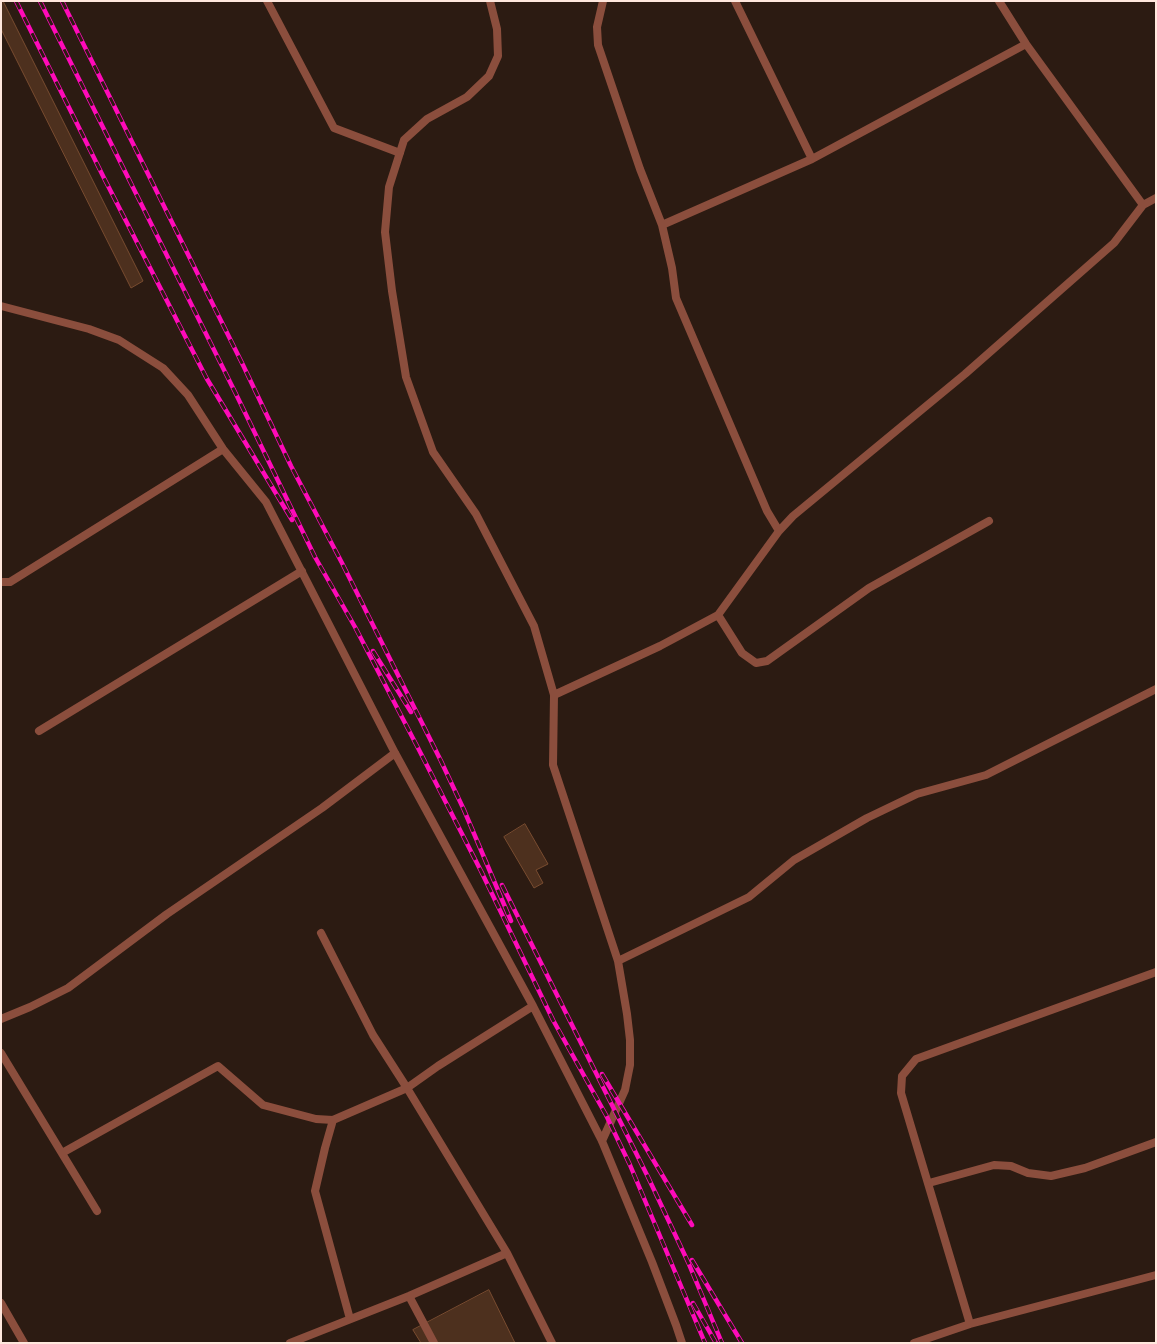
<!DOCTYPE html>
<style>
body{margin:0}
#map{position:relative;width:1157px;height:1344px;overflow:hidden;background:#2c1b12;font-family:"Open Sans",sans-serif}
canvas{display:block}
.frame{position:absolute;inset:0;border:2px solid #ffe7dd;pointer-events:none}
</style>
<div id="map">
<canvas width="1157" height="1344"></canvas>
<div class="frame"></div>
</div>
<script>
const ctx = document.querySelector('canvas').getContext('2d');
ctx.lineJoin = 'round';
function fill(path, color) { ctx.fillStyle = color; ctx.fill(path, 'evenodd'); }
function trace(path, color, width, dash) { ctx.strokeStyle = color; ctx.lineWidth = width; ctx.lineCap = dash ? 'butt' : 'round'; ctx.setLineDash(dash || []); ctx.stroke(path); }
const building = new Path2D(`
 M1,1h2l140,280 -12,7 -130,-259z
 M525,824l23,40 -12,6 7,13 -9,5 -30,-51z
 M489,1290l26,53h-94l-8,-13z`);
const street = new Path2D(`
 M267,1l67,127 66,25
 M490,1l7,28 1,27 -9,20 -22,21 -40,22 -23,21 -15,47 -4,45 7,59 14,86 27,75 43,62 58,112 20,69 -1,70 65,196 9,53 3,26v25l-5,25 -23,51
 M603,1l-6,26 1,18 42,124 22,56 10,43 4,30 91,213 12,20
 M735,1l77,158
 M999,1l27,43 117,161
 M662,225l150,-66 214,-115
 M1,306l88,23 30,11 44,28 25,27 35,54 43,53 129,251 138,253 69,135 50,121 24,63 6,18
 M1,582h9l213,-133
 M718,615l24,38 14,10 11,-2 102,-73 120,-67
 M554,695l106,-49 58,-31 61,-84 14,-15 172,-142 149,-131 29,-38 13,-7
 M39,731l263,-160
 M618,961l131,-64 45,-37 73,-42 50,-24 69,-19 170,-86
 M533,1006l-95,60 -31,22 100,165 45,90
 M1,1019l29,-12 38,-19 99,-74 155,-106 73,-55
 M1,1053l96,158
 M333,1120l-8,28 -10,43 35,128
 M62,1153l156,-87 45,39 53,14 17,1 74,-32 -34,-53 -52,-102
 M929,1183l65,-18 17,1 17,7 23,3 34,-8 71,-26
 M409,1296l25,47
 M1,1303l23,40
 M970,1324l-69,-231 1,-17 14,-17 240,-87
 M290,1343l119,-47 98,-43
 M914,1343l56,-19 186,-49`);
const rail = new Path2D(`
 M16,1l89,179 102,199 85,141
 M40,1l195,391 80,165 40,70 62,119 64,125 72,149 53,95 24,50 75,178
 M62,1l181,364 48,101 51,97 99,198 23,49 47,111
 M373,651l38,61
 M502,885l146,292 40,85 34,81
 M602,1074l90,151
 M692,1260l50,83
 M693,1303l23,40`);
fill(building, '#4d301e');
trace(building, '#794c30', 1);
trace(street, '#8b4e3d', 8);
trace(rail, '#fe0ab9', 4.5);
trace(rail, '#2c1b12', 3, [9]);
</script>
